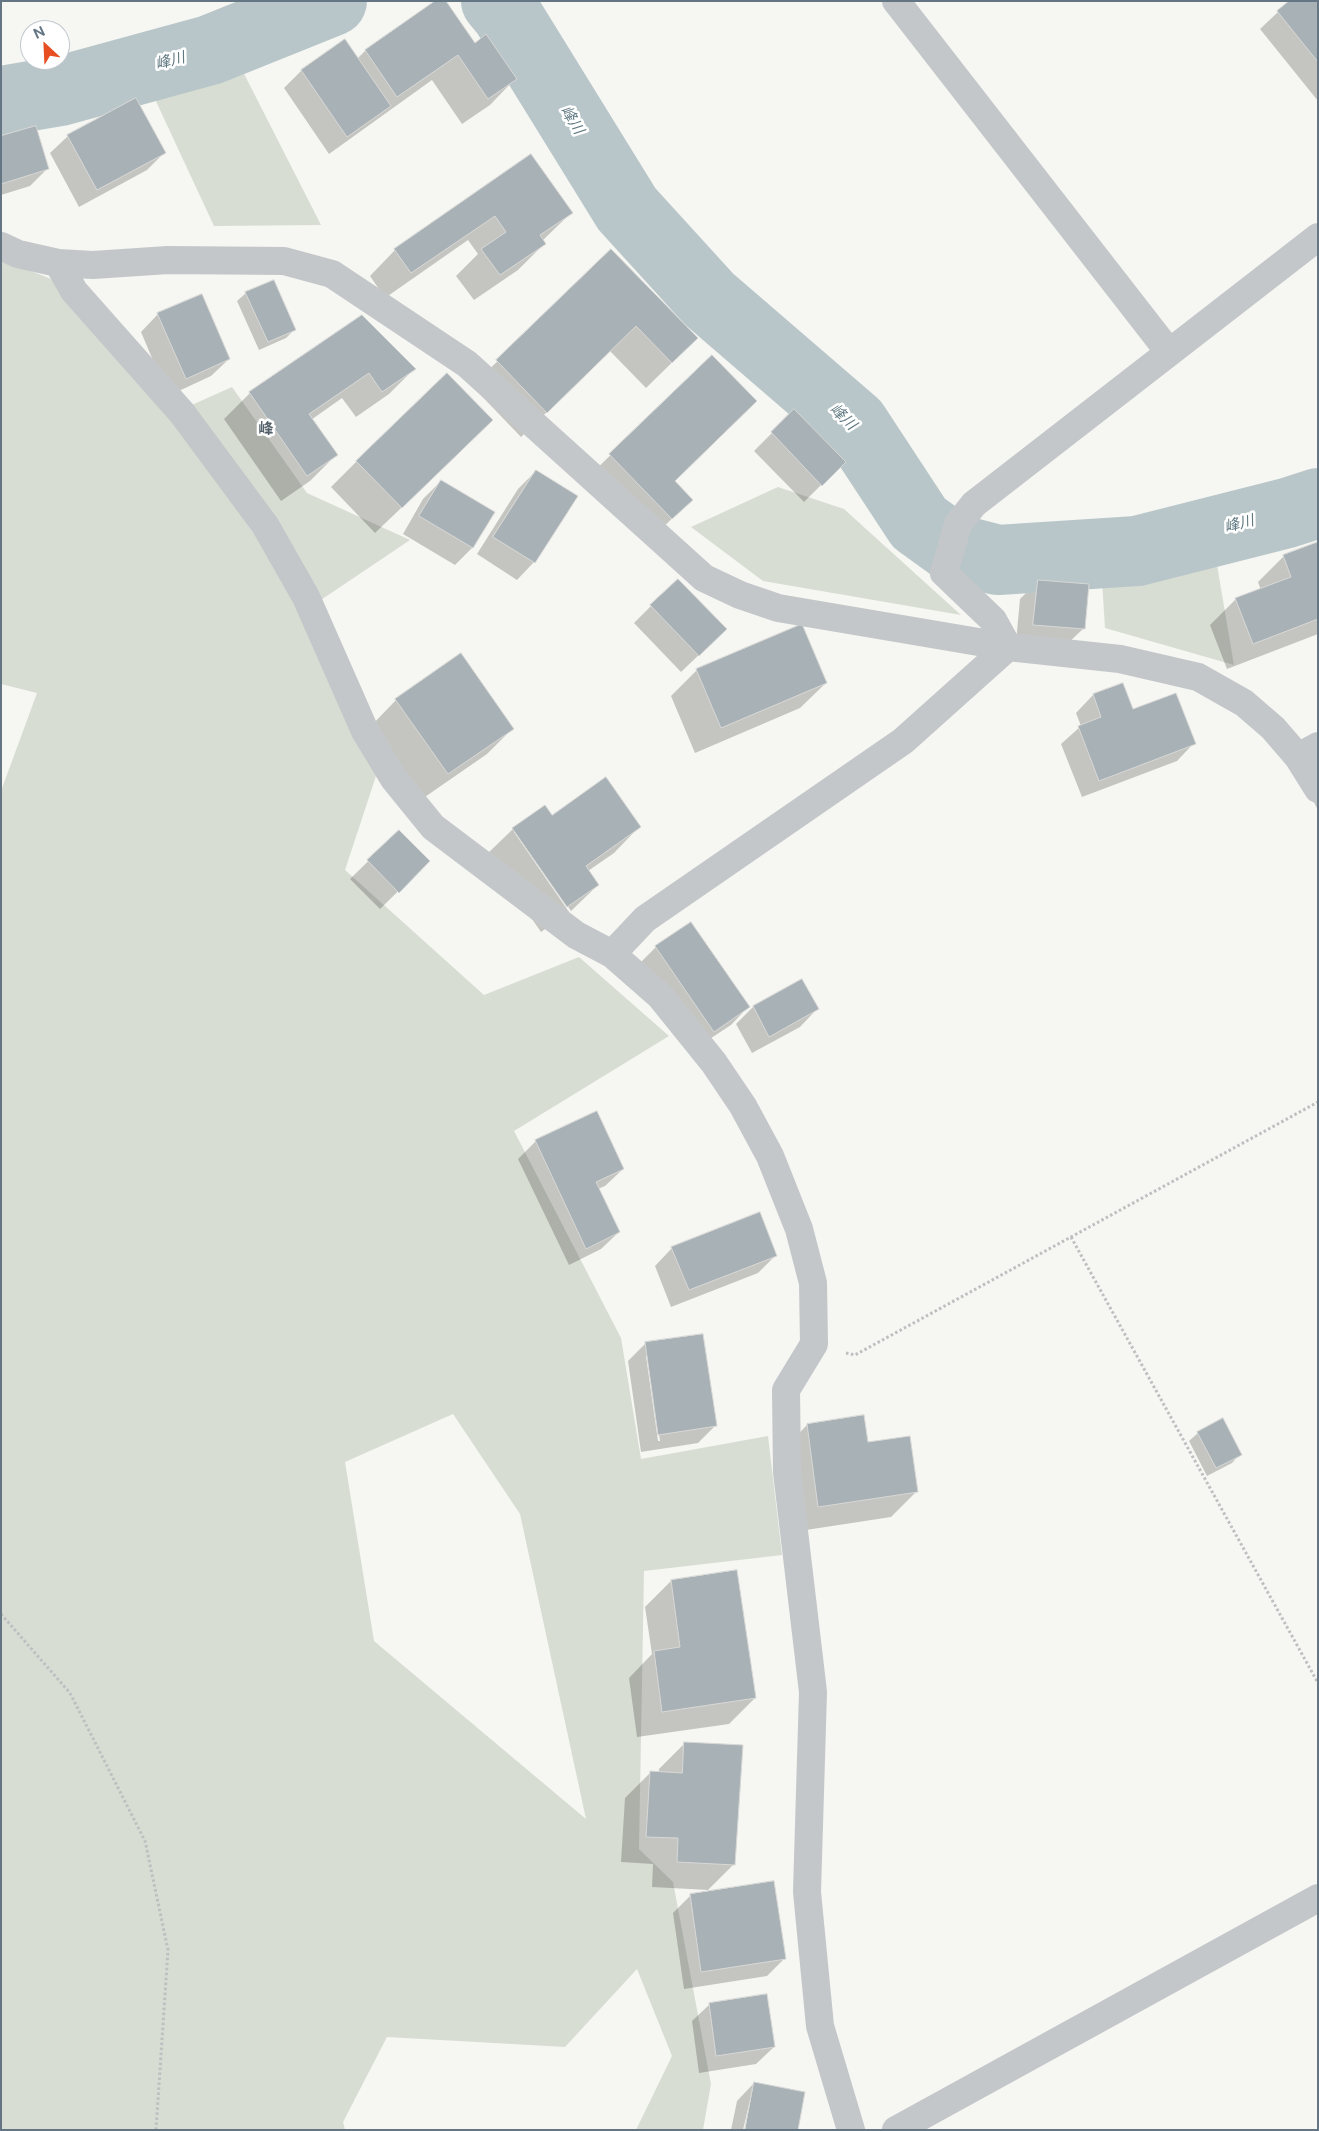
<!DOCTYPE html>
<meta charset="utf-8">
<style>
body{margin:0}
#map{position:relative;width:1319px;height:2131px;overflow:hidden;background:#f6f6f2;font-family:"Public Sans",sans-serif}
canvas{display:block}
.frame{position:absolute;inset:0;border:2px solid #647684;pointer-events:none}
.north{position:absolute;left:20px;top:20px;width:50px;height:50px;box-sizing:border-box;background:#fff;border:1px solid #c1c8ce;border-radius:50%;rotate:335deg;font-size:14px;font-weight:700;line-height:20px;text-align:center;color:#647684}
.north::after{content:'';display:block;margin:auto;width:18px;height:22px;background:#e74f22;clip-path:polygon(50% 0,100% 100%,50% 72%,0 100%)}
</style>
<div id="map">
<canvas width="1319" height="2131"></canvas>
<div class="frame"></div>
<div class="north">N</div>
</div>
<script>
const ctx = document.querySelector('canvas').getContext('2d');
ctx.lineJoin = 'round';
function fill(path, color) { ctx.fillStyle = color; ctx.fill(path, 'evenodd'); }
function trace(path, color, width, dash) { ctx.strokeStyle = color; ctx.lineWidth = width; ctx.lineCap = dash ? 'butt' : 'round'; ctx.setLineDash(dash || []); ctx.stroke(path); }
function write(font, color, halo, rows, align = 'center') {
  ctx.font = font + ' "Public Sans","Noto Sans JP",sans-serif'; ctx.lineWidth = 5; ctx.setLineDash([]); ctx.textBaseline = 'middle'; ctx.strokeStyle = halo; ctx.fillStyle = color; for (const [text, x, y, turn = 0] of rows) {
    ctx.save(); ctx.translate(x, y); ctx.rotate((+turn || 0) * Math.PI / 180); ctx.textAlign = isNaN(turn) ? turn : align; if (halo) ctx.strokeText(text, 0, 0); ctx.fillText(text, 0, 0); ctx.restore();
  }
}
const green = new Path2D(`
 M236,58l85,167 -107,1 -67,-144z
 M1,259l50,20 116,137 65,-29 75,106 103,47 -107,72 74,161 -32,97 139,125 95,-38 90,79 -155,95 107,207 20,121 127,-23 14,119 -138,16 -5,278 34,33 38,202 -8,46h-67l36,-74 -35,-87 -72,78 -178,-10 -44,85 2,8h-344v-1339l36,-98 -36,-9zM453,1414l67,100 66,305 -212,-178 -29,-179z
 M778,487l66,22 117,106 -198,-34 -72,-54z
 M1216,559l18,106 -129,-37 -4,-63z`);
const shadow = new Path2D(`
 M437,1l37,43 41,35 -25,26 -28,19 -30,-44 -103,74 -45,-66 17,-17 43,-30 13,18 8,-8z
 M1318,1v100l-58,-72 18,-17z
 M68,136l96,17 -17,17 -68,37 -29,-54z
 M1,138l47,30 -18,18 -29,9z
 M531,156l40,57 -29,28 2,3 -26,26 -44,30 -18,-24 22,-22 -10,-14 -83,58 -15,-22 25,-26z
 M611,251l86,87 -51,50 -36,-37 -89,86 -49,-51z
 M246,293l49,36 -9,9 -27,12 -22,-49z
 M158,314l71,45 -18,17 -43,20 -27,-64z
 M362,316l52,53 -25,25 -33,23 -14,-19 -31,22 25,35 -26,26 -29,20 -57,-82 26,-26z
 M712,356l-38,126 17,18 -45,44 -62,-63z
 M794,411l50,51 -40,40 -50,-51z
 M466,446l-91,87 -44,-46 26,-26z
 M536,471l-2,91 -17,18 -40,-26 41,-65z
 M441,481l52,31 -21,36 -17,17 -52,-31 20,-35z
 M1318,543v91l-91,35 -17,-44 26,-26 25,-9 -3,-8 26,-26z
 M1038,581l46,47 -18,17 -50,-3 4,-43z
 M651,606l75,23 -45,43 -47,-49z
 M697,670l129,13 -26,25 -105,45 -24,-57z
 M1122,685l11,26 61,32 -17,18 -95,36 -21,-53 20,-18 -5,-13 17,-18z
 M396,700l116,29 -25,25 -65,45 -51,-73z
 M1318,770v40l-14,-27z
 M639,827l-25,26 -26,18 10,14 -27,26 -54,-79h-3l55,80 -28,20 -54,-78 26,-25z
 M399,831l30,30 -49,48 -30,-30z
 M656,947l92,60 -17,18 -35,23 -58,-83z
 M801,980l16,29 -17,18 -48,26 -16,-29 17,-17z
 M596,1113l27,56 -18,17 -7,3 21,43 -18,17 -32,16 -51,-106 17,-17z
 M672,1248l104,7 -18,18 -87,34 -16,-41z
 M646,1343l69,83 -17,17 -57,9 -13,-91zM646,1356h2l12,85h-2z
 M807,1425l60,19 50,47 -26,26 -98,15 -11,-81z
 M1198,1433l42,21 -8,9 -25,13 -18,-35z
 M671,1581l84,117 -26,26 -92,13 -8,-59 23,-24 -7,-47z
 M685,1743l49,121 -26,26 -56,-3 1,-23 -32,-2 4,-64 26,-26h8v-3z
 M691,1895l93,64 -17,17 -83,13 -11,-76z
 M710,2004l64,43 -18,17 -57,9 -7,-52z
 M754,2083l-11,47h-12l6,-29z`);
const river = new Path2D(`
 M496,1l10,12 121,196 82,90 145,125 65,99 36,26 43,11 139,-9 150,-38 31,-10
 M1,101l59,-10 150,-41 122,-49`);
const building = new Path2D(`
 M435,1h11l29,42 11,-9 31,45 -29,20 -30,-44 -61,42 -32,-47z
 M1289,1h29v61l-41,-51z
 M345,39l46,67 -44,31 -46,-67z
 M136,98l30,55 -69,37 -30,-55z
 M36,126l13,43 -48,15v-48z
 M531,154l42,59 -33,22 6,9 -46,31 -19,-26 25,-17 -11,-16 -84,57 -17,-24z
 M611,249l87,89 -26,25 -36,-37 -89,87 -51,-53z
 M274,280l22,50 -28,12 -23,-50z
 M202,294l28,65 -44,20 -29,-66z
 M362,315l54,54 -34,23 -13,-19 -60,41 29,41 -31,21 -58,-84z
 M712,355l45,46 -82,80 18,19 -21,19 -63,-65z
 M447,373l46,47 -91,88 -46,-47z
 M794,409l52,53 -24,24 -51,-54z
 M536,470l42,26 -43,67 -42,-26z
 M441,480l54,32 -22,36 -54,-32z
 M1318,542v77l-65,25 -18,-46 56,-21 -8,-22z
 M678,579l49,50 -28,27 -49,-51z
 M1038,580l51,4 -4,45 -52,-4z
 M802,624l25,59 -106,45 -25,-59z
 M461,653l53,76 -66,45 -53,-75z
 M1123,683l10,26 43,-16 20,51 -97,37 -21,-55 23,-9 -8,-23z
 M606,777l35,50 -55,39 13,19 -32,22 -55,-79 33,-23 7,10z
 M399,830l31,31 -31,32 -32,-33z
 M691,922l59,85 -36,25 -59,-86z
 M802,979l17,30 -50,28 -16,-31z
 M597,1111l27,58 -28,13 24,50 -34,17 -51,-109z
 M760,1212l17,44 -88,34 -18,-43z
 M703,1334l14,92 -59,9 -13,-93z
 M864,1415l4,27 42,-6 8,56 -100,15 -11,-83z
 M1223,1418l19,37 -26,13 -19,-36z
 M737,1570l19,128 -94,14 -8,-61 26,-4 -9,-67z
 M684,1742l59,3 -8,120 -58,-3 1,-24 -32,-1 4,-66 32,2z
 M774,1881l12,78 -85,13 -11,-78z
 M767,1994l8,53 -59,9 -7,-53z
 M754,2082l51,10 -7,38h-53z`);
const path = new Path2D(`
 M1071,1237l247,446
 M846,1353l9,2 463,-253
 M1,1614l69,79 75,148 23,109 -12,180`);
const street = new Path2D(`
 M896,1l273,351
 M1,246l17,8 40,9 35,2 75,-5 116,1 48,13 135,90 237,214 36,17 38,13 230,39 112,12 78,18 46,26 29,25 25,29 20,32
 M58,263l16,28 108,122 83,112 41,72 59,134 29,48 39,48 143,108 36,19 48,42 54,67 29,43 27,50 29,73 14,54 1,61 -28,46 1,82 26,220 -6,200 13,134 31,104
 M1008,647l-15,-27 -49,-47 14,-49 16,-20 344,-267
 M1298,757l20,-11
 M612,954l33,-35 258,-178 105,-94
 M896,2130l422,-232`);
const waterNames = [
 ["峰川",170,61,-15],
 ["峰川",572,120,58],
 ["峰川",843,417,44],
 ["峰川",1239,524,-15]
];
const neighbourhoodNames = [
 ["峰",266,429]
];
fill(green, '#d7ddd3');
fill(shadow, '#0003');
trace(river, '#b9c6c9', 70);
fill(building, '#a8b1b6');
trace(building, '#d7d7d5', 1);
trace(path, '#bdbfc1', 3, [2.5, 2.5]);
trace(street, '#c3c7ca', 28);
write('italic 15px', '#607881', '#fff', waterNames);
write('bold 15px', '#525f69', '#fff', neighbourhoodNames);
</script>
